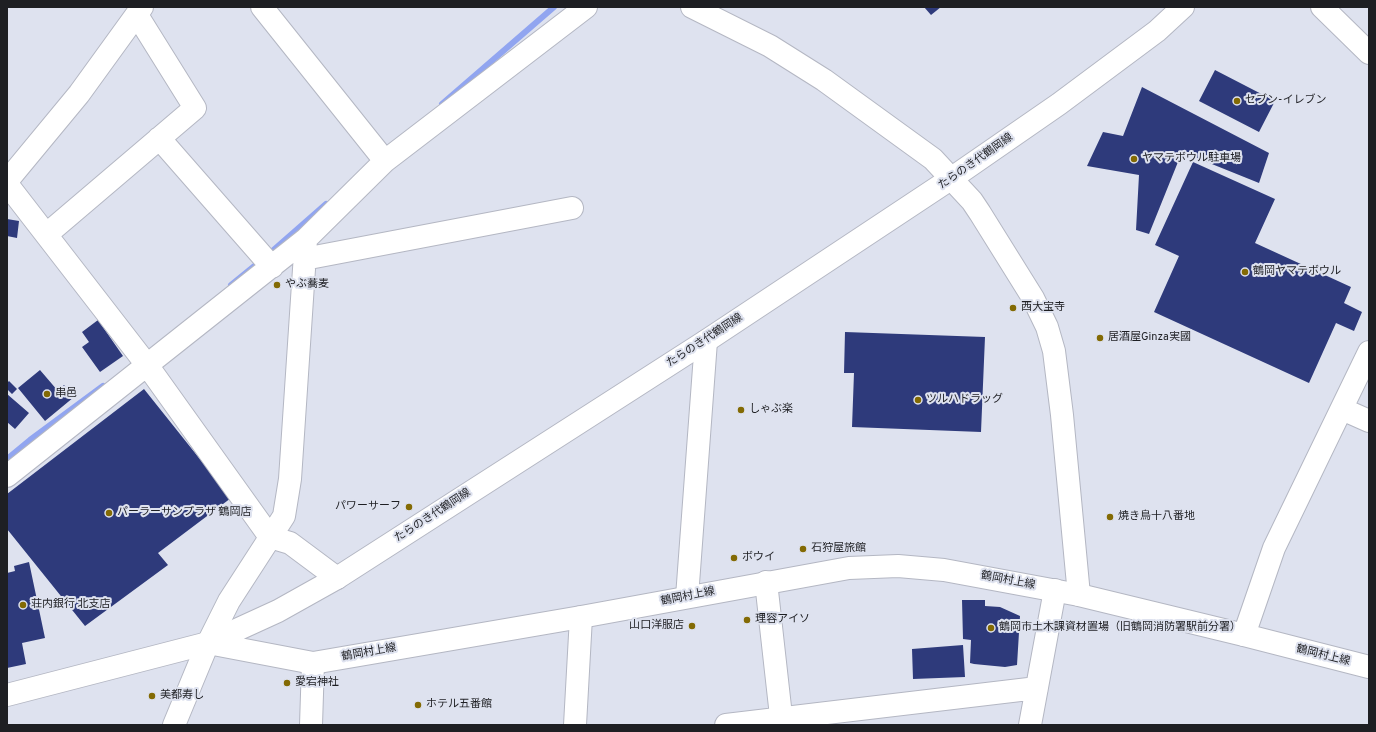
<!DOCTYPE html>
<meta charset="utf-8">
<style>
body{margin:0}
#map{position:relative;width:1376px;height:732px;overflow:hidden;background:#dee2ef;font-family:Overpass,sans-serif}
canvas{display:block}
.frame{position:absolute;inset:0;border:8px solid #1e1f23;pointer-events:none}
</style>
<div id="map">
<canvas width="1376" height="732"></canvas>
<div class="frame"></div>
</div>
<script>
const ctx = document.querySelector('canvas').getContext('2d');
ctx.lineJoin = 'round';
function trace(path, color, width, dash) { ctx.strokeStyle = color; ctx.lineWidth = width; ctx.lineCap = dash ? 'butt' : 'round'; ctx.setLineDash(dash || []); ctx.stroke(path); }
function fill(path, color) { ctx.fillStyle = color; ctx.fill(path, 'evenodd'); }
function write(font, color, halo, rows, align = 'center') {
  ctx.font = font + ' Overpass,"Noto Sans JP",sans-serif'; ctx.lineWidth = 4; ctx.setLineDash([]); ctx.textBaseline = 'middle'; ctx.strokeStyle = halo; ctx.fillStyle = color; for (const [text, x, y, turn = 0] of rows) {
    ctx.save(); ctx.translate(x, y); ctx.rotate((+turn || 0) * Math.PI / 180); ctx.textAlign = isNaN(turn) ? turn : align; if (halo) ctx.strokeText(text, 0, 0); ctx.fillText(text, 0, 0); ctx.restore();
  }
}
const stream = new Path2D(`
 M442,104l112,-97
 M231,285l38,-31 57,-50
 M7,459l23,-19 73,-54`);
const building = new Path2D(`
 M924,7h17l-10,8z
 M1215,70l60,31 -16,31 -60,-31z
 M1142,87l127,66 -10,30 -77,-31 -33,82 -13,-4 3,-55 -52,-9 16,-34 20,4z
 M1193,162l82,37 -20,44 96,44 -7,16 18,9 -8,19 -18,-8 -27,60 -155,-71 25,-56 -24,-11z
 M7,219l12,2 -2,17 -10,-2z
 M98,320l25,36 -23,16 -18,-25 7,-5 -7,-10z
 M845,332l140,5 -4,95 -129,-5 2,-54h-10z
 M40,370l18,21 6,-6 10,12 -29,24 -27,-33z
 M9,381l8,8 -5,5 -5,-5v-6z
 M144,389l87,109 -73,55 10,12 -83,61 -78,-97v-35z
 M7,394l22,19 -14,16 -8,-7z
 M29,562l16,76 -23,5 4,21 -19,4v-95l8,-2 -1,-5z
 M962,600h23v6l15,1 20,9 -3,49 -12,2 -31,-3 -4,-1 1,-23 -8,-1z
 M963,645l2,32 -52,2 -1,-30z`);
const minor = new Path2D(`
 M262,7l123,154
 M692,7l78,39 54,34 109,79 39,42 8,12 53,85 14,29 7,24 8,64 17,180
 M1322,7l47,46
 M159,138l113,129
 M7,181l72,-87 63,-87
 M7,184l140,181 123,172 20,6 47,35
 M47,234l148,-126 -58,-93
 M304,259l268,-51
 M1342,409l27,12
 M7,476l299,-237 79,-78 201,-154
 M766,582l16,143
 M687,597l19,-256
 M1244,635l30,-87 95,-196
 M174,725l34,-82 21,-42 55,-85 6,-37 16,-240
 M311,725l2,-62
 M575,725l6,-108
 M726,725l311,-37
 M1030,725l25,-135`);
const major = new Path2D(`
 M208,643l70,-32 59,-33 369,-237 246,-163 107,-74 98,-73 26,-24
 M7,695l201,-52 105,20 268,-46 268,-49 49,-2 46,4 135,25 165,40 125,32`);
const markers = [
 [1237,101,4,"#836a04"],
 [1134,159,4,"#836a04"],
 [1245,272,4,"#836a04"],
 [277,285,4,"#836a04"],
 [1013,308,4,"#836a04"],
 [1100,338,4,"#836a04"],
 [47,394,4,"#836a04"],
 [918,400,4,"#836a04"],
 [741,410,4,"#836a04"],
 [409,507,4,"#836a04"],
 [109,513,4,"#836a04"],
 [1110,517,4,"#836a04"],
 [803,549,4,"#836a04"],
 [734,558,4,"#836a04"],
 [23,605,4,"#836a04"],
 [747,620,4,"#836a04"],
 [692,626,4,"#836a04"],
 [991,628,4,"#836a04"],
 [287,683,4,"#836a04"],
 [152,696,4,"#836a04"],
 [418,705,4,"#836a04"]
];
const poiNames = [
 ["セブン-イレブン",1245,101],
 ["ヤマテボウル駐車場",1142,159],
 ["鶴岡ヤマテボウル",1253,272],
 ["やぶ蕎麦",285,285],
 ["西大宝寺",1021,308],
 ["居酒屋Ginza実國",1108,338],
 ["串邑",55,394],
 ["ツルハドラッグ",926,400],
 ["しゃぶ楽",749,410],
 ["パワーサーフ",401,507,"right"],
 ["パーラーサンプラザ 鶴岡店",117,513],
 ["焼き鳥十八番地",1118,517],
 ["石狩屋旅館",811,549],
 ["ボウイ",742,558],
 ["荘内銀行 北支店",31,605],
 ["理容アイソ",755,620],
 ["山口洋服店",684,626,"right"],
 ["鶴岡市土木課資材置場（旧鶴岡消防署駅前分署）",999,628],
 ["愛宕神社",295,683],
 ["美都寿し",160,696],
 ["ホテル五番館",426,705]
];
const streetNames = [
 ["たらのき代鶴岡線",976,162,-35],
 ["たらのき代鶴岡線",705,341,-33],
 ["たらのき代鶴岡線",433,516,-33],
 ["鶴岡村上線",1008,581,11],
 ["鶴岡村上線",688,597,-11],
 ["鶴岡村上線",369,653,-10],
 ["鶴岡村上線",1323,656,14]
];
trace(stream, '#91a5f0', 6);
fill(building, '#2e3a7b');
trace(minor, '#b4b7c3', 24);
trace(major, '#b4b7c3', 24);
trace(minor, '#fff', 22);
trace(major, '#fff', 22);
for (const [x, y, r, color] of markers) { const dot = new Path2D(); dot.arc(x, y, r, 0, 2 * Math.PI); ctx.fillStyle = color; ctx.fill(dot); trace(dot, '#dee2ef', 1.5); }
write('11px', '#1e1f23', '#dee2ef', poiNames, 'left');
write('11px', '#1e1f23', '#dee2ef', streetNames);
</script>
